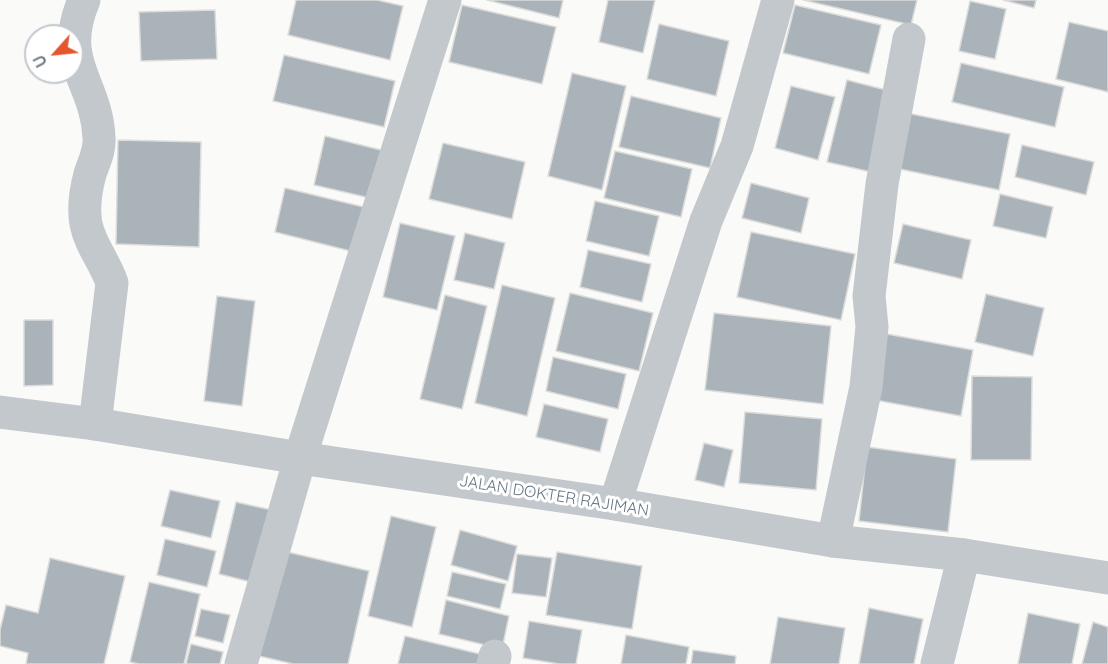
<!DOCTYPE html>
<style>
body{margin:0}
#map{position:relative;width:1108px;height:664px;overflow:hidden;background:#fafaf8;font-family:Quicksand,sans-serif}
canvas{display:block}
.north{position:absolute;left:24px;top:24px;width:60px;height:60px;box-sizing:border-box;background:#fff;border:2px solid #c1c8cd;border-radius:50%;rotate:243deg;font-size:16px;font-weight:700;line-height:24px;text-align:center;color:#657683}
.north::after{content:'';display:block;margin:auto;width:21px;height:27px;background:#e4572e;clip-path:polygon(50% 0,100% 100%,50% 72%,0 100%)}
</style>
<div id="map">
<canvas width="1108" height="664"></canvas>
<div class="north">U</div>
</div>
<script>
const ctx = document.querySelector('canvas').getContext('2d');
ctx.lineJoin = 'round';
function fill(path, color) { ctx.fillStyle = color; ctx.fill(path, 'evenodd'); }
function trace(path, color, width, dash) { ctx.strokeStyle = color; ctx.lineWidth = width; ctx.lineCap = dash ? 'butt' : 'round'; ctx.setLineDash(dash || []); ctx.stroke(path); }
function write(font, color, halo, rows, align = 'center') {
  ctx.font = font + ' Quicksand,sans-serif'; ctx.lineWidth = 6; ctx.setLineDash([]); ctx.textBaseline = 'middle'; ctx.strokeStyle = halo; ctx.fillStyle = color; for (const [text, x, y, turn = 0] of rows) {
    ctx.save(); ctx.translate(x, y); ctx.rotate((+turn || 0) * Math.PI / 180); ctx.textAlign = isNaN(turn) ? turn : align; if (halo) ctx.strokeText(text, 0, 0); ctx.fillText(text, 0, 0); ctx.restore();
  }
}
const building = new Path2D(`
 M296,0h81l26,6 -13,54 -102,-25z
 M487,0h76l-4,18z
 M608,0h47l-12,53 -44,-11z
 M803,0h114l-6,25z
 M1003,0h33l-2,8z
 M970,1l36,8 -11,50 -36,-8z
 M462,5l94,22 -14,57 -93,-22z
 M795,5l86,20 -12,49 -86,-21z
 M215,10l2,49 -76,2 -2,-49z
 M1069,22l39,9v61l-52,-13z
 M659,24l70,17 -13,55 -69,-17z
 M284,55l111,26 -11,46 -111,-26z
 M961,63l103,24 -9,40 -103,-25z
 M572,73l54,13 -24,104 -54,-14z
 M847,80l43,11 -19,81 -44,-10z
 M791,86l44,11 -17,63 -43,-12z
 M631,96l90,22 -11,50 -91,-21z
 M907,113l103,21 -11,56 -104,-22z
 M325,136l60,15 -11,48 -60,-14z
 M118,140l83,2 -2,105 -83,-3z
 M443,143l82,19 -13,57 -83,-20z
 M1022,145l72,17 -8,33 -71,-18z
 M615,151l77,18 -11,48 -77,-19z
 M751,183l58,15 -8,35 -59,-15z
 M285,188l87,21 -10,45 -87,-22z
 M1000,194l53,13 -7,31 -53,-12z
 M595,201l64,15 -10,40 -63,-15z
 M400,223l55,13 -18,74 -54,-13z
 M903,224l68,16 -9,39 -68,-16z
 M751,232l104,22 -14,66 -104,-23z
 M465,233l40,10 -11,46 -40,-9z
 M588,250l63,14 -9,38 -62,-15z
 M502,285l53,13 -28,118 -52,-13z
 M570,293l83,20 -14,58 -83,-20z
 M986,294l58,14 -11,48 -58,-14z
 M445,295l42,11 -25,103 -42,-10z
 M217,296l38,5 -13,105 -38,-5z
 M714,313l117,13 -8,78 -118,-14z
 M24,320h29v65l-29,1z
 M887,334l86,16 -12,66 -86,-16z
 M553,357l73,17 -8,35 -72,-18z
 M972,376l60,1 -1,83h-60z
 M544,404l64,15 -8,33 -64,-15z
 M745,412l77,7 -6,71 -77,-7z
 M704,443l29,7 -9,37 -29,-7z
 M867,447l89,12 -8,73 -89,-11z
 M170,490l50,11 -9,37 -50,-12z
 M236,502l40,9 -17,73 -40,-10z
 M391,516l45,11 -24,100 -44,-11z
 M460,530l57,16 -9,35 -57,-16z
 M165,539l51,12 -9,36 -50,-12z
 M283,551l86,20 -21,93h-55l-34,-8z
 M557,552l85,14 -10,63 -86,-14z
 M517,554l35,4 -6,39 -34,-4z
 M50,558l75,18 -21,88h-78l2,-11 -28,-7v-16l6,-25 32,8z
 M452,572l54,12 -6,25 -53,-13z
 M149,582l51,12 -16,70h-45l-9,-2z
 M446,600l63,16 -7,33 -63,-15z
 M869,608l54,11 -9,45h-55z
 M201,609l29,6 -7,28 -28,-7z
 M1028,613l52,11 -8,40h-54z
 M778,617l67,11 -6,36h-69z
 M529,621l53,9 -6,34h-17l-36,-6z
 M1093,622l15,5v37h-26z
 M626,635l63,12 -3,17h-65z
 M405,636l75,18 -2,10h-80z
 M191,644l32,8 -3,12h-34z
 M693,650l43,6 -1,8h-44z`);
const minor = new Path2D(`
 M84,0c-27,63 13,82 15,138 1,13 -5,24 -9,36 -4,15 -7,34 -4,50 4,21 19,38 26,59l-17,141
 M615,504l91,-283 31,-75 41,-146
 M833,541l33,-154 6,-60 -3,-31 13,-112 27,-145
 M241,664l59,-206 145,-458
 M493,664l2,-8
 M937,664l27,-109`);
const tertiary = new Path2D(`
 M0,412l95,12 205,34 315,46 218,37 131,14 144,23`);
const streetNames = [
 ["JALAN DOKTER RAJIMAN",554,496,9]
];
fill(building, '#aab3b9');
trace(building, '#dcdcda', 1.5);
trace(minor, '#c3c8cc', 33);
trace(tertiary, '#c3c8cc', 33);
write('16px', '#657683', '#fff', streetNames);
</script>
